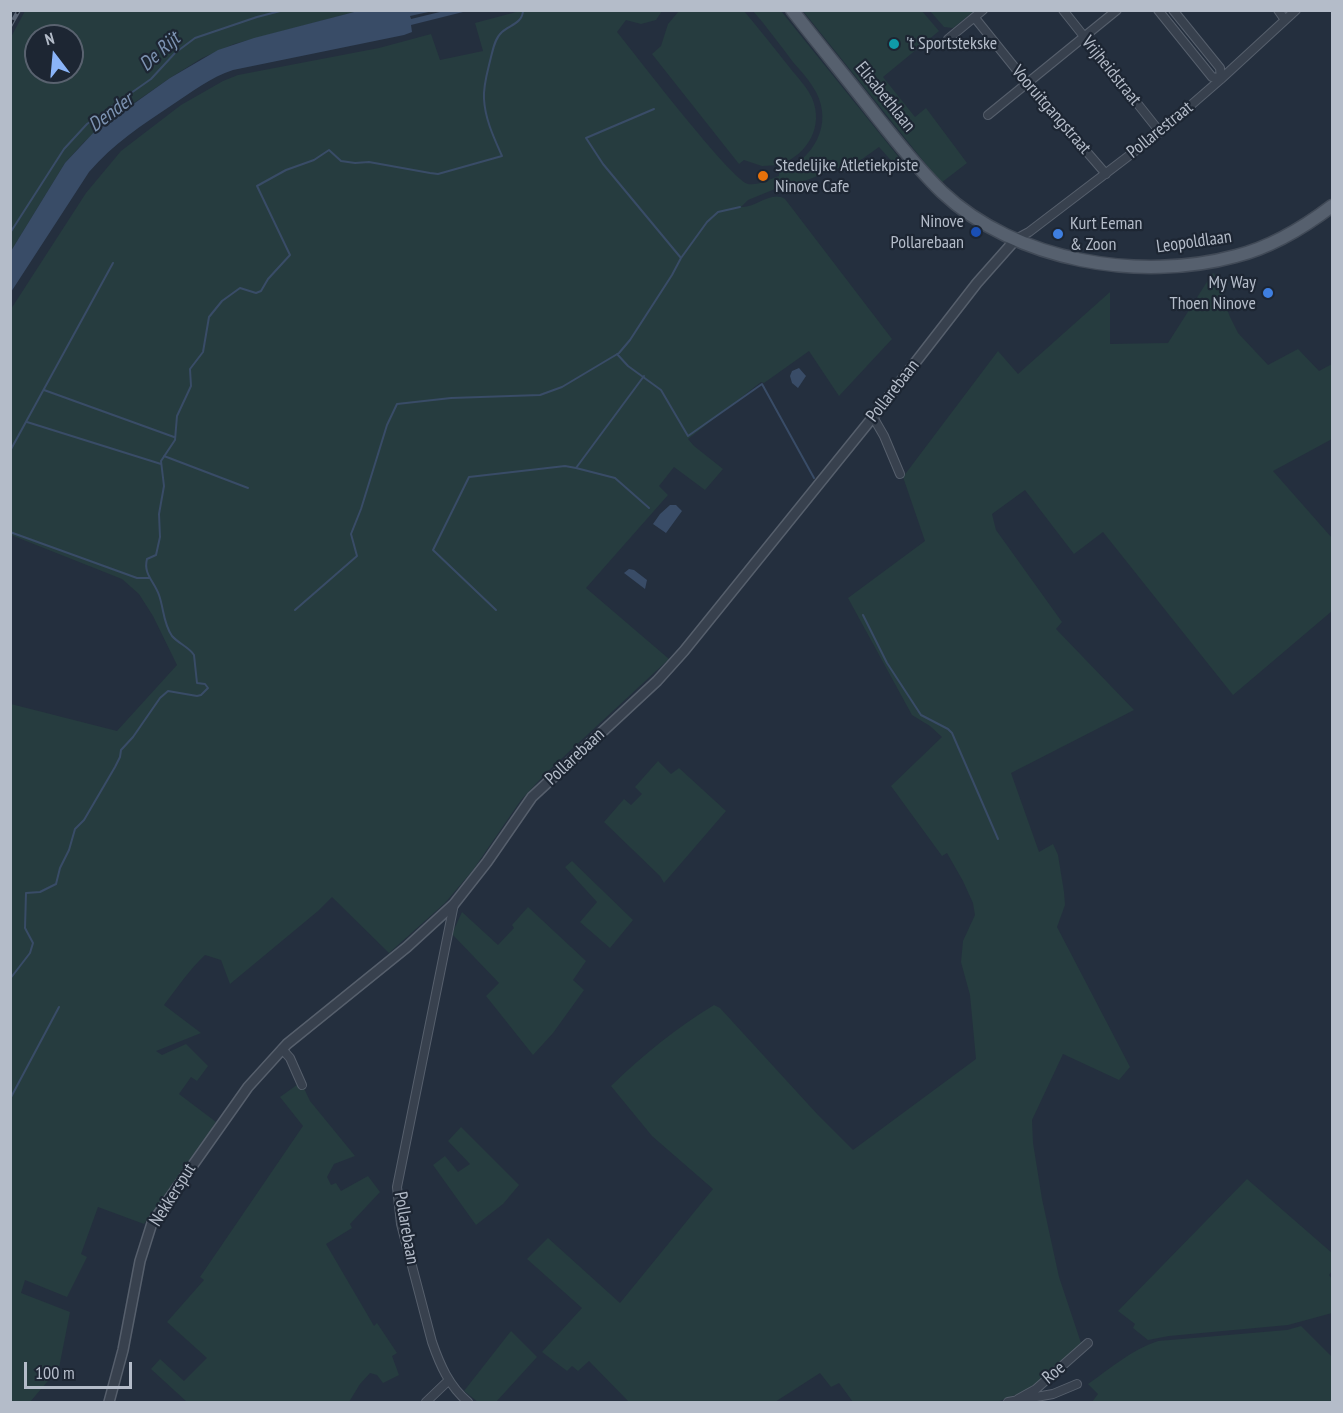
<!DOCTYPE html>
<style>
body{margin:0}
#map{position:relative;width:1343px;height:1413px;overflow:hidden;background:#242f3e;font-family:"PT Sans Narrow",sans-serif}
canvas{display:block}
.frame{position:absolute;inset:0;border:12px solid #b4bcc9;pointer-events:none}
.north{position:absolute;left:24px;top:24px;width:60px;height:60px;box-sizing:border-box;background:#1d2633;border:2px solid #59626f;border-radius:50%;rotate:344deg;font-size:16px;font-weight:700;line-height:24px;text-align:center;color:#b4bcc9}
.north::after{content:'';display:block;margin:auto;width:21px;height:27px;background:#8ab4f8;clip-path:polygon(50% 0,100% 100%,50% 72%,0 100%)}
.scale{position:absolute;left:24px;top:1362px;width:108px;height:27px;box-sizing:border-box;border:3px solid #b4bcc9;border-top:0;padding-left:8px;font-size:18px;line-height:21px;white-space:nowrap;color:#b4bcc9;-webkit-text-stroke:4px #1d2633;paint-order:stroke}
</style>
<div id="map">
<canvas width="1343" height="1413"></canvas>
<div class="frame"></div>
<div class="north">N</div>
<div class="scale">100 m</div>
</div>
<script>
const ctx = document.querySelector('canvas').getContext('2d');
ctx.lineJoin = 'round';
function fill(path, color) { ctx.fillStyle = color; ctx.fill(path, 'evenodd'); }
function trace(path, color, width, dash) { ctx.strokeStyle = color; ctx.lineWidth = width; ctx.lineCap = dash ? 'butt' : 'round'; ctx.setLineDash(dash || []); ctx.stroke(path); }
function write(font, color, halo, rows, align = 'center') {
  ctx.font = font + ' "PT Sans Narrow",sans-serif'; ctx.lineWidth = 4.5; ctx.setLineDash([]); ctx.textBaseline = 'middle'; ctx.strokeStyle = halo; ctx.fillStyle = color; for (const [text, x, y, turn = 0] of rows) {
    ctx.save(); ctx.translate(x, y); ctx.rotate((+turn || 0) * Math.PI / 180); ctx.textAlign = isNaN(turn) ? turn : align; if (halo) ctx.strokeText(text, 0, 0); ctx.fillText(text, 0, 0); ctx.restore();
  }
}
const green = new Path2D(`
 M25,11h333l-124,33 -32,14 -32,20 -62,43 -24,21 -19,21 -54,88v-214zM36,36h36v36h-36z
 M520,11h142l-6,9 -15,4 -15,-4 -9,12c18,22 114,148 131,152 9,2 22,-5 31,-8v-11l-17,1 -18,-6 -5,4 -87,-110 9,-8 7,-22 11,-13h65c16,19 31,38 46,57 8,10 17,19 22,30 12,28 -4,56 -31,66l2,7c31,-13 50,-47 33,-79 -6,-11 -15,-21 -23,-30 -13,-17 -26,-35 -40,-51h28l120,149 -6,5 -16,-18 -31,22 -4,-3 -58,22 -11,1 -27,11 -7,7c15,1 30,-17 44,-8l107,140 -53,57 -30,-45 -45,32 -3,-1 -73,57 6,7 29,23 -18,21 -31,-23 -15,19 9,9 -82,93 83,71 -123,114 -25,27 -48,70 -28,33 -56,50 -57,-56 -14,14 -88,73 -9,-24 -16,-5c-16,15 -28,33 -41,50l37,28 -45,18 6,4 24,-11 22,22 -11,15 -6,-4 -12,17 37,28 -72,102 -46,-17 -17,47 6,3 -20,40 -42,-17 -4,13 49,19 -11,56 -29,34h-19v-698l106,27 60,-66 -24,-49 -14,-22 -17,-15 -111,-44v-226l75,-116 35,-42 60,-46 42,-24 15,-6 141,-27 52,-14 9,26 43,-9 -8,-28z
 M803,11h119l17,20 -56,46 32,40 11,-9 41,55 -26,20z
 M930,11h44l-21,17 -9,-1z
 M1214,273l16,44 8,16 30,32 30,-16 21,22 13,-7v75l-59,32 59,67v73l-99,84 -130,-163 -29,22 -49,-64 -33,24 4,16 66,92 -6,7 78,81 -123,63 28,79 14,-8 5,11 6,37 1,13 -8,22 73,140 -11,13 -56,-26 -31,66 1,23 9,56 17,78 23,69 -52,43 -33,13h-144l-14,-19 -8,4 -11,-14 -45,29h-146l-40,-41 -11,10 -6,-5 -5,5 -25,-19 40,-44 -55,-49 21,-21 72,65 93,-114 -61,-53 -41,-50c33,-32 64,-57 103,-81l6,3 98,107 35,35 123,-91 -6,-64 -9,-33 2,-21 12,-26 -2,-12 -10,-22 -16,-28 -5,3 -51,-70 51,-49 -12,-11 -18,-11 -64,-117 77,-57 -22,-64 95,-126 20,23 92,-82v52l58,-1 44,-69z
 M658,761l13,13 8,-6 47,43 -62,72 -4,-7 -56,-54 20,-23 7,6 11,-11 -7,-7z
 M572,861l61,59 -23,28 -30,-26 17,-20 -32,-35z
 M528,907l58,54 -13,19 11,10 -31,43 -20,22 -47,-59 13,-13 -47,-49 10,-22 36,33 16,-17 -2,-3z
 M301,1082l9,19 45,55 -21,8 -7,13 4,8 5,-2 5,8 27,-15 12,16 -30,32 2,4 -26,16 48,82 3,-3 20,30 -5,3 7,19 -16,8 -6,-8 -7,-2 -10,11 -11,18h-162l-36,-33 9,-10 24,22 23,-23 -40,-36 37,-42 -4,-3 103,-151 -23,-29z
 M461,1127l58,58 -16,19 -27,21 -43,-60 12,-9 13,16 12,-8 -22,-23z
 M1247,1179l85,74v18l-3,4 3,4v34l-44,12 -119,11 -21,4 -15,-12 2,-4 -17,-13z
 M1301,1326l31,31v45h-240l6,-8 -10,-10c23,-16 43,-34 70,-43l129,-11z
 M511,1331l26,26 -41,45h-18l-14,-11z`);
const water = new Path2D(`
 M358,11h75l-23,5 1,3 33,-8h23l-56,14 1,7 -8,3 -171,35c-22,7 -41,22 -61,35 -30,20 -59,39 -83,67l-78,120v-41l54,-88 29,-31 76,-54 48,-28 36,-12z
 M799,368l7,8 -8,12 -6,-5 -2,-7 2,-5z
 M670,505h6l6,6 -16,22 -13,-9 7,-10z
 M629,569l5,1 13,10 -2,9 -21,-16z`);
const stream = new Path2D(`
 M654,109l-68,29 17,26 78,94
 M10,233l54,-84 23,-25 64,-45 24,-26 20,-15 62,-21 27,-7
 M617,354l11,12 33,24 27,46 74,-52 52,94
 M644,376l-68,92 39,10 34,30
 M44,390l130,47
 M27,422l134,42
 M10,451l103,-188
 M164,456l84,32
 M10,532l127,46h12
 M295,610l62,-54 -6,-22 10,-25 26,-84 10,-21 54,-6 89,-3 22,-8 57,-34 11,-13 42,-65 9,-17 26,-36 11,-10 22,-5
 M496,610l-63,-60 36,-73 96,-11 11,2
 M863,615l24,48 34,52 27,14 4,4 46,106
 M10,979l20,-26 3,-10 -8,-15 1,-35 14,-1 16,-8 4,-16 9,-18 6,-21 9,-9 31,-53 5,-10 1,-7 12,-13 27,-39 8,-7 29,5 4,-1 7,-7 -3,-4 -8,-1 -3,-28c-5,-8 -15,-11 -22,-19 -9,-13 -8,-27 -13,-41 -5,-14 -16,-21 -12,-36l9,-4 4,-18 -1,-23 5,-28 -3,-25 14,-21 2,-24 14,-30 -1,-17 13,-17 6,-35 13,-16 18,-13 16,5 5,-2 7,-12 22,-24 -33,-69 29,-16 28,-10 15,-10 12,11 14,2 14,-1 61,11 8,1 64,-18c-8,-18 -17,-37 -18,-57 -1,-14 4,-29 7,-42 2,-8 4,-19 11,-25 8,-7 21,-9 21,-22
 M10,1099l49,-92`);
const minor = new Path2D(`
 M1063,10l97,122
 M1158,10l54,67 9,2 -1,-11 -47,-58
 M1278,10l7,10
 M975,18l53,66 78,90
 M948,39l35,-29
 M988,115l129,-105
 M1016,239l13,-7 131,-100 61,-53 75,-69
 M873,417l11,19 16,38
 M454,904l-57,283 4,37 31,118c8,23 17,44 36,60
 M282,1049l8,9 12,27
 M1018,1399l18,-10 52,-46
 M426,1402l23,-22
 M1008,1402l45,-8 24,-10`);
const tertiary = new Path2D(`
 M109,1402l14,-52 17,-89 12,-38 96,-136 39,-43 120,-97 47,-43 33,-42 45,-65 125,-116 27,-30 189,-234 104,-134 39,-44`);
const primary = new Path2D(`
 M792,10c28,36 57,71 85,107 21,26 41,52 65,75 74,70 199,90 294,64 36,-9 67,-28 96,-50`);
const rail = new Path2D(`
 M10,26l9,-16`);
const markers = [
 [894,44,6,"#0f9aa8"],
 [763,176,6,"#e8710a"],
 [976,232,6,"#1a4fb4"],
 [1058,234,6,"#3f7fe0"],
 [1268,293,6,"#3f7fe0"]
];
const poiNames = [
 ["'t Sportstekske",906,44],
 ["Stedelijke Atletiekpiste",775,166],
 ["Ninove Cafe",775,187],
 ["Ninove",964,222,"right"],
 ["Pollarebaan",964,243,"right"],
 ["Kurt Eeman",1070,224],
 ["& Zoon",1070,245],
 ["My Way",1256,283,"right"],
 ["Thoen Ninove",1256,304,"right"]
];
const streetNames = [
 ["Vrijheidstraat",1111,71,51],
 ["Elisabethlaan",885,97,51],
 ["Vooruitgangstraat",1051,110,49],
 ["Pollarestraat",1160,130,-39],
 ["Leopoldlaan",1194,242,-8],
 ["Pollarebaan",893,391,-52],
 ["Pollarebaan",575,757,-43],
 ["Nekkersput",173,1195,-58],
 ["Pollarebaan",406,1228,80],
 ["Roe",1054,1373,-40]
];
const waterNames = [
 ["De Rijt",160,52,-42],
 ["Dender",111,113,-37]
];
fill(green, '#263c3f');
fill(water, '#394c67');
trace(stream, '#394c67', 2);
trace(minor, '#565f6c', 10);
trace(tertiary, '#565f6c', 12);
trace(primary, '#414a57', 15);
trace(minor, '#38414e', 8);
trace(tertiary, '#38414e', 9);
trace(primary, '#56606e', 12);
trace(rail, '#5a6575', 4.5);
trace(rail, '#1d2633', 2, [7]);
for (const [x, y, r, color] of markers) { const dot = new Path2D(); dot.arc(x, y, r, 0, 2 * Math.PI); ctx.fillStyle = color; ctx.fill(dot); trace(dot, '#1d2633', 2); }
write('18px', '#b4bcc9', '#1d2633', poiNames, 'left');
write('18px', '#b4bcc9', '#1d2633', streetNames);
write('italic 20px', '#7c92b1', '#1d2633', waterNames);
</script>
